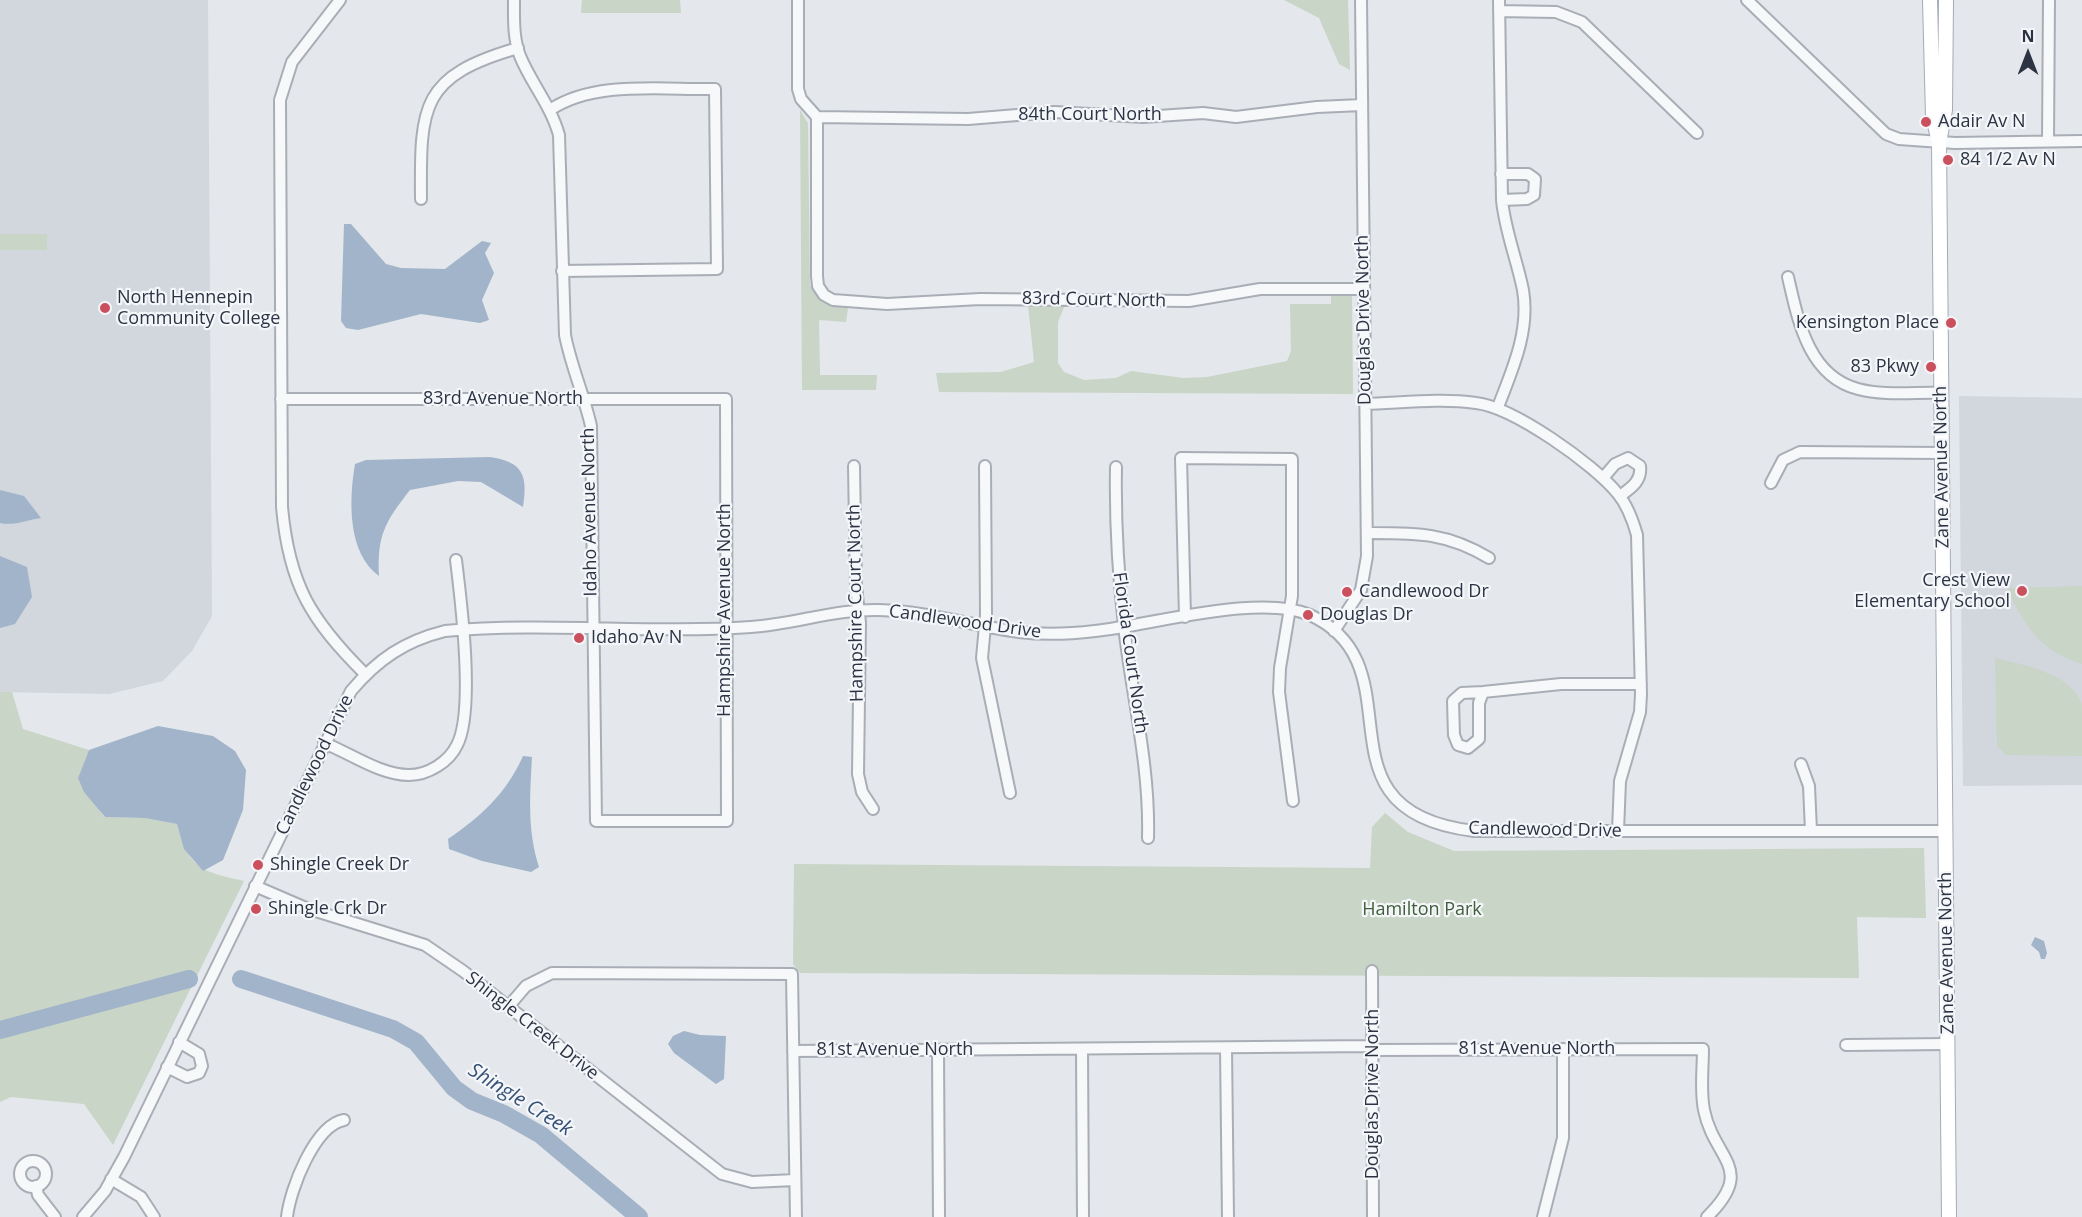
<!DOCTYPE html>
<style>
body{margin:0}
#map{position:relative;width:2082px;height:1217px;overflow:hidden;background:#e4e7eb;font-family:"Open Sans",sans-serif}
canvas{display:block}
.north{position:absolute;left:1998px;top:24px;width:60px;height:60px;-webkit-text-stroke:4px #f4f6f9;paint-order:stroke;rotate:0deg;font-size:16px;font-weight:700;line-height:24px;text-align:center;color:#2c3444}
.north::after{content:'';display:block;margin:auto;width:21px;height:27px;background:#2c3444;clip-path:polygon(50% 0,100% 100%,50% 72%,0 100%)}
</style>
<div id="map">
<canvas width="2082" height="1217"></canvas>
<div class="north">N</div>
</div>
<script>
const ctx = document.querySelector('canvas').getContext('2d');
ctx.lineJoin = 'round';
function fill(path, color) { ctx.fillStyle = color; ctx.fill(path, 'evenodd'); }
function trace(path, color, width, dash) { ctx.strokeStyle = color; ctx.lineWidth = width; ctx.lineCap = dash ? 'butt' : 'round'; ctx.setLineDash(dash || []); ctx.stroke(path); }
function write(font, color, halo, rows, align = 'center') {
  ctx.font = font + ' "Open Sans",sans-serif'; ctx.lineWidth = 4.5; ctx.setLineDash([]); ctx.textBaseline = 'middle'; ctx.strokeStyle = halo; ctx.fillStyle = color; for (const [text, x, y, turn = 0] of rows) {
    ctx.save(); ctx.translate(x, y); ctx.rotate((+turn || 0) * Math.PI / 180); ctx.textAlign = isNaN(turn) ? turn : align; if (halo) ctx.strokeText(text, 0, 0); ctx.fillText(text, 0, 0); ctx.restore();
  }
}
const built = new Path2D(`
 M0,0h208l4,616 -20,35 -29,30 -54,13 -109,-2z
 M1959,396l123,2v387l-119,1z`);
const green = new Path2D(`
 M582,0h98l1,13h-100z
 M1284,0h64l2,70 -11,-6 -20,-46z
 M800,110l8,13 2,162 9,14 29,9 -2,14 -27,-2 1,55h57l-1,15h-74z
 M0,234h47v16h-47z
 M1331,295l21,1 1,98 -414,-2 -3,-19 65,-1 33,-10 -6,-57h37l-7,17v41l6,9 20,8 32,-2 15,-7 52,7 24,-1 80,-16 4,-10 -1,-47h41z
 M2082,586v78c-43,-14 -57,-37 -75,-76z
 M1995,658c26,6 79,16 87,47 0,14 0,36 0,51l-76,-1 -9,-10z
 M0,692h12l11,37 66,21 -11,28 26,39 41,1 32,6c13,46 24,47 67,57l-131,264 -29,-41 -73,-7 -11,5z
 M1385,813l23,19 46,19 470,-3 2,70 -69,-1 2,61 -1059,-5 -7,-9 1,-100 576,4 2,-41z`);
const water = new Path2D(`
 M344,224h7l35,40 15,4 44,1 37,-28 9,2 -6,10 9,20 -12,27 7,20 -9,3 -59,-9 -63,16 -12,-2 -5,-7z
 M490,457c33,5 38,18 33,50l-42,-25 -23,-1 -48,9c-25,32 -33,45 -31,86 -32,-23 -30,-77 -24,-112l11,-4z
 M0,490l24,6 17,22c-14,2 -27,8 -41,5z
 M0,556l27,11 5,30 -17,27 -15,4z
 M158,726l55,10 22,15 11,19 -3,40 -20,50 -20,11 -19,-22 -7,-25 -32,-6 -40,-1 -21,-25 -6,-14 11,-28z
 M523,756l9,1c-2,38 -5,73 7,110l-8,5 -49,-11 -33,-12 -1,-10c33,-23 58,-45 75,-83z
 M2035,937l9,4 3,12 -2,6h-4l-2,-7 -8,-7z
 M684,1031l16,4 26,1 -2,43 -8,5 -42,-31 -6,-9 5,-8z`);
const river = new Path2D(`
 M241,979l152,50 23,13 38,46 18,13 32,13 37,21 98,82
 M0,1030l189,-51`);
const minor = new Path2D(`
 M340,0l-48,62 -12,38 2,407c7,78 29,113 83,167
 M798,0v89l3,10 16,18v159l1,10 6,9 9,5 54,4 93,-5 209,2 71,-12h104
 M1747,0l139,134 13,5 56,4 127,-2
 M1499,11l57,1 26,10 115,111
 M550,110c44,-30 113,-20 165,-21l2,180 -155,2
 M817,117l151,2 86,-7 89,5 60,-4 33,4 81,-10 45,-2
 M2048,140l1,-140
 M1501,174h27l7,5 -1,16 -7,4 -25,1
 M421,199c-1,-94 0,-123 97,-151
 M1788,277c10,43 20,99 70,112 26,7 57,3 84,4
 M281,399h445l1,422h-131l-5,-395c-7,-31 -20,-60 -26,-91l-6,-200c-8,-29 -28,-52 -39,-79 -7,-18 -6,-38 -6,-56
 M1365,404c36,-1 75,-6 111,-1 37,4 118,61 142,91 10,12 15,27 19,41l4,159 -1,18 -20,69 -2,50
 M1498,407c14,-37 32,-75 25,-117 -6,-30 -18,-59 -21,-90l-3,-200
 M854,466l2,120 4,37 -2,151 4,18 11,17
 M985,466l1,149 -4,43 28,135
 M1116,467c-1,53 2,105 8,159 8,71 26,140 24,212
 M1603,478l12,-14 13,-6 12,8c2,15 -9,22 -20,30
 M1771,483l12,-23 17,-8 142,1
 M1367,533c48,0 79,-1 122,25
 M1185,617l-4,-159 111,1v137l-12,72 -1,24 14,109
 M1334,631l27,-41 6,-34 -6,-556
 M1483,692l-21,1 -9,8 1,34 4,10 10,3 11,-9v-36l4,-11 78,-8h80
 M324,743c26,10 56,32 85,32 19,0 40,-13 48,-30 18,-34 4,-145 -1,-185
 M1801,764l8,22 2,45
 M255,886l51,22 119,37 38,26 259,203 30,8 43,-2
 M1372,971l1,246
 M508,1007l18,-21 26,-13 240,1 4,243
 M1846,1045l102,-1
 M1226,1048l2,169
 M1082,1049l1,168
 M938,1050l1,167
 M1372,1050l331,-1c0,19 -3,41 1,61 10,50 53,58 3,107
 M793,1051l579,-5
 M167,1067l20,10 12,-4 3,-7 -3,-12 -20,-12
 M20 1174a13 13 0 1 1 26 0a13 13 0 1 1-26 0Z
 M111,1179l30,18 13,20
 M36,1186l2,9 17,22
 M83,1217l22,-26 19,-34 227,-466c27,-32 54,-50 94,-60 102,-9 205,3 306,-4 44,-3 84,-18 128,-17 48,1 93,16 140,22 25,3 51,2 76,-1 57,-6 165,-38 215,-16 113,52 -4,196 164,216h472
 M287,1217c3,-28 28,-92 57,-97
 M1543,1217l20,-79v-89`);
const major = new Path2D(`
 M1930,0l3,117 5,21
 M1946,0l-1,110 -6,33 10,1074`);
const markers = [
 [1926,122,6,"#ca505e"],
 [1948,160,6,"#ca505e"],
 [105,308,6,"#ca505e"],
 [1951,323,6,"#ca505e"],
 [1931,367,6,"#ca505e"],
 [2022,591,6,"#ca505e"],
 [1347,592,6,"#ca505e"],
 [1308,615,6,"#ca505e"],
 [579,638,6,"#ca505e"],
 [258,865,6,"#ca505e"],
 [256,909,6,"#ca505e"]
];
const streetNames = [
 ["84th Court North",1090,115],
 ["83rd Court North",1094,300,1],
 ["Douglas Drive North",1364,320,-91],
 ["83rd Avenue North",503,399],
 ["Zane Avenue North",1942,467,-91],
 ["Idaho Avenue North",590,512,-91],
 ["Hampshire Court North",856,603,-91],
 ["Hampshire Avenue North",725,610,-90],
 ["Candlewood Drive",965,622,8],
 ["Florida Court North",1130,653,82],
 ["Candlewood Drive",315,765,-64],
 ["Candlewood Drive",1545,830,1],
 ["Zane Avenue North",1947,953,-91],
 ["Shingle Creek Drive",532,1026,38],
 ["81st Avenue North",1537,1049],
 ["81st Avenue North",895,1050],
 ["Douglas Drive North",1373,1094,-90]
];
const poiNames = [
 ["Adair Av N",1938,122],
 ["84 1/2 Av N",1960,160],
 ["North Hennepin",117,298],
 ["Community College",117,319],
 ["Kensington Place",1939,323,"right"],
 ["83 Pkwy",1919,367,"right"],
 ["Crest View",2010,581,"right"],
 ["Elementary School",2010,602,"right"],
 ["Candlewood Dr",1359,592],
 ["Douglas Dr",1320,615],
 ["Idaho Av N",591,638],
 ["Shingle Creek Dr",270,865],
 ["Shingle Crk Dr",268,909]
];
const parkNames = [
 ["Hamilton Park",1422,910]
];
const waterNames = [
 ["Shingle Creek",520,1100,32]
];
fill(built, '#d2d6dd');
fill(green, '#c9d5c6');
fill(water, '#a1b4ca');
trace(river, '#a1b4ca', 18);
trace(minor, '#a9aeb6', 14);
trace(major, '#a4abb7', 16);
trace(minor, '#f7f8fa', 10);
trace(major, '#fff', 14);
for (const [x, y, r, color] of markers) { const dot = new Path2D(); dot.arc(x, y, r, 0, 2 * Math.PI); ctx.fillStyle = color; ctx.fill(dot); trace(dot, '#f4f6f9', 2); }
write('18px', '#2c3444', '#f4f6f9', streetNames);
write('18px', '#2c3444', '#f4f6f9', poiNames, 'left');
write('18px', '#405f3a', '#f4f6f9', parkNames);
write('italic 20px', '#375276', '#f4f6f9', waterNames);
</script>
